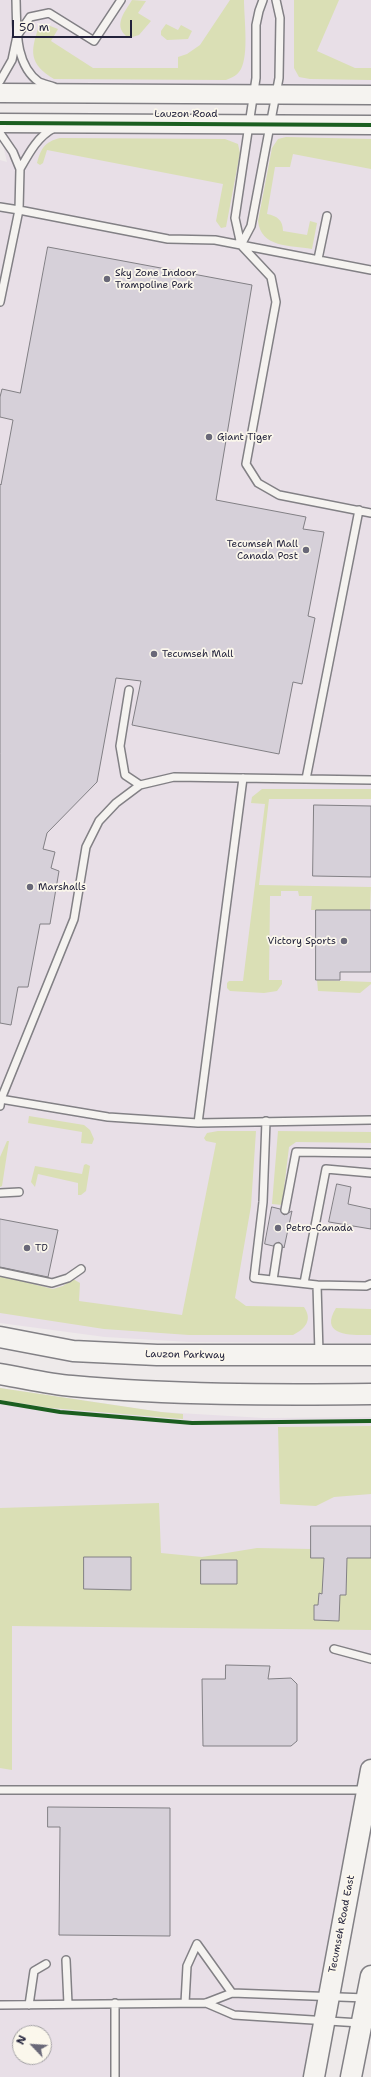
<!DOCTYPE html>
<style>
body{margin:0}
#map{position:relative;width:371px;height:2077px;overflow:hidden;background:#eeeaea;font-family:"Shantell Sans",sans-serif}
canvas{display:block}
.north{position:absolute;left:12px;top:2025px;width:40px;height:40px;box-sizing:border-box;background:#fbf7ec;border:1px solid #a4a2a5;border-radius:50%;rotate:295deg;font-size:11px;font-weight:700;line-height:16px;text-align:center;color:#22223b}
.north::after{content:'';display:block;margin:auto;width:14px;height:18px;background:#696878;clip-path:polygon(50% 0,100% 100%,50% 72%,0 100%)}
.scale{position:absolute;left:12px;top:20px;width:120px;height:18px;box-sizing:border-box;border:2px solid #22223b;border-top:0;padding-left:5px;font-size:12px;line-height:14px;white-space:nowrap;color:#22223b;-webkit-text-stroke:3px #fbf7ec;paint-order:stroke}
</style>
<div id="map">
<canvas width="371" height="2077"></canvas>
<div class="north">N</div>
<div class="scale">50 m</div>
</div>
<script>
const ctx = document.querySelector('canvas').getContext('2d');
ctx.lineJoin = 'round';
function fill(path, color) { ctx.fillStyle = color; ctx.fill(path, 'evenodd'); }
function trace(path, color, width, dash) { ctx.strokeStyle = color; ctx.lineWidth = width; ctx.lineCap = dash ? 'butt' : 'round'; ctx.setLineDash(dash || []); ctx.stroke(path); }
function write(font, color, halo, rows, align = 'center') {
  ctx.font = font + ' "Shantell Sans",sans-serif'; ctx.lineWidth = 3.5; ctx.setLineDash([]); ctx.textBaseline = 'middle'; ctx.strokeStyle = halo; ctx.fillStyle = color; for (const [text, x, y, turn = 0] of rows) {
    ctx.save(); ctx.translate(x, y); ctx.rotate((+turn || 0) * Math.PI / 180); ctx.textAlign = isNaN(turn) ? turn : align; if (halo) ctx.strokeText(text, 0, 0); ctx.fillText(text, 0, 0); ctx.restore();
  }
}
const built = new Path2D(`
 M0,0h371v88l-371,-5z
 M0,132l224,2 62,-2 85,2v1209l-182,-1 -84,-5 -105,-14v-1163l7,2z
 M0,1388l162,24 102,6 107,-1v362l-68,298h-303zM20,2033h24v24h-24z`);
const green = new Path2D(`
 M132,0l14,1 -8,12 13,8 -12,14 -10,3c-17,-11 -5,-25 3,-38z
 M230,0h14c0,18 5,54 -3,69 -4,7 -8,8 -15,11l-172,-1c-25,-15 -24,-27 -15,-53l6,-2 13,5 -7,12 42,27h85v-11l9,-3 13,-9z
 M294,0h45l-22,51 38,17h16v12l-61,-1 -11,-2 -5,-9z
 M166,24l12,6 3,-5 11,6 -4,8 -21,1 -6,-5v-4z
 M286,137l85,2v30l-78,-15 -3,13h-15l-8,47c10,2 16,6 16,17l24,4 3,-14 7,2 -5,26c-22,-4 -51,-1 -54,-28l14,-73 6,-9z
 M60,138l165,1 13,5 2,9 -14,74 -5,1 -5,-7 7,-37 -176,-34 -4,13 -3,2 -3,-2c4,-14 7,-21 23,-25z
 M262,789h109v10h-102l-10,86 112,2 -1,23h-59l1,-14h-13l-1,-5h-17v5h-11l-1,84h13v4l-5,7 -13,2 -34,-2 -3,-3v-5l2,-2h14l22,-177 -14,-1 1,-6z
 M317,980l54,2v2l-11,9 -42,-2z
 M29,1116l55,9 6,5 4,9 -2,5 -11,-1 1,-11 -54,-9z
 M218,1131h38l-5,75 -16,92 11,8 58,1c9,13 1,22 -11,28h-104l-85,-6 -104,-16v-37l53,13 10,-3 10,-7 7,4 -1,18 103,14 34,-172 -10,-2 -2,-3 3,-5z
 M278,1131l93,1v11l-75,-1 -7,5 -7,58 -10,-1z
 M7,1141h2l-7,45 -2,1v-30z
 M86,1164l4,2 -4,25 -5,4h-3v-12l-40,-9 -3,13 -4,-5 4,-16 47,8 2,-9z
 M336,1308l35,1v26c-18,0 -53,2 -35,-27z
 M0,1388l161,24 22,2v5l-132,-11 -51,-8z
 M371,1426v68l-37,3 -18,9 -36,-2 -2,-77z
 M159,1503l2,50 41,4 55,-9 54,1v9h60v72l-359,-4v144l-12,-2v-260z`);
const building = new Path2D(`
 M48,247l204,38 -36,215 90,17 -3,12 21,3 -16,84 7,2 -13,66 -9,-2 -14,72 -147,-29 9,-44 -25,-3 -19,104 -50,51 -4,16 12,3 -4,16 8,3 -9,53h-10l-12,63h-10l-7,38 -11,-2v-539l1,1 12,-65 -13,-3v-20l2,-8 18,4z
 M314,805l57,1v71l-58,-1z
 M316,910h55v62h-31v8h-24z
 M337,1184l14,3 -3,17 23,5v20l-42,-7z
 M272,1207l8,2 4,6 8,-4 -8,37 -5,-6 -6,4 -8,-2z
 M0,1219l58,11 -10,47 -48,-10z
 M311,1526h60v32h-24l-1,37h-6l-1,26 -25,-1v-15h4l1,-12 3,1 2,-36h-13z
 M84,1557h47v33l-47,-1z
 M201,1560h36v24h-36z
 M226,1665l44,1 -2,13 23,-1 6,6v57l-6,5h-88l-1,-67h23z
 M48,1807l122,1v128l-111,-1 1,-108h-12z`);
const service = new Path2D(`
 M16,0c1,27 -2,64 23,82 4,2 10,3 15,5
 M263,0l-4,11 -3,14v53l-21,140 6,27 30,32 5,25 -30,162 12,19 21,12 92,18
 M0,81l12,-21 5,-24 13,-19 19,-4 45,28 27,-41
 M0,133l13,19 7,17 -1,41 -19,-3
 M20,169c9,-16 18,-33 34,-41
 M241,245l10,-19 28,-148 1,-60 -4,-18
 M318,259l9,-43
 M0,302l19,-92 149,29 47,1 156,30
 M129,690l-9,56 5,29 15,10
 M306,779l53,-269
 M0,1099l108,18 90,6 173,-3
 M0,1106l1,-7 73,-180 12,-72 13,-26 17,-18 24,-18 34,-8 197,3
 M266,1121l-3,81 -9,76 63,7 2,68
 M198,1123l45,-345
 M0,1193l19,-1
 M285,1210l11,-58 75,1
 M0,1272l52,11 16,-5 13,-9
 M273,1280l5,-33
 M304,1283l22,-114 45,4
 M317,1285l49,1 5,-2
 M334,1649l37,10
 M0,1790h366
 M197,1944l35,49
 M66,1960l2,44
 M115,2003v74
 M185,2003l2,-37 10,-22
 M206,2003l28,12 126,8
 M0,2005l206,-2 26,-10 134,5
 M29,2005l5,-34 12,-7`);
const tertiary = new Path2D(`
 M0,93l371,2
 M0,123l371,2`);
const secondary = new Path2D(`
 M0,1337l73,14 84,4h214
 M0,1374c24,4 48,10 72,12 99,9 199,9 299,8
 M314,2077l57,-307
 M351,2077l20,-101`);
const cycleway = new Path2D(`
 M0,123l371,2
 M0,1402l60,10 132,11 179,-2`);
const markers = [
 [107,279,4,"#696878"],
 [209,437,4,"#696878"],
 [306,550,4,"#696878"],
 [154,654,4,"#696878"],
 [30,887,4,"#696878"],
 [344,941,4,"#696878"],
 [278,1228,4,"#696878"],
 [27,1248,4,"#696878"]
];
const streetNames = [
 ["Lauzon Road",186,114],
 ["Lauzon Parkway",185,1355,1],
 ["Tecumseh Road East",342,1924,-79]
];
const poiNames = [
 ["Sky Zone Indoor",115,273],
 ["Trampoline Park",115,285],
 ["Giant Tiger",217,437],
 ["Tecumseh Mall",298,544,"right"],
 ["Canada Post",298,556,"right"],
 ["Tecumseh Mall",162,654],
 ["Marshalls",38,887],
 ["Victory Sports",336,941,"right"],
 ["Petro-Canada",286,1228],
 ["TD",35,1248]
];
fill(built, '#e8dfe7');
fill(green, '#dadfb5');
fill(building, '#d6d0d9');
trace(building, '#828085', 1);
trace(service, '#828085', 10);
trace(tertiary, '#828085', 21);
trace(secondary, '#828085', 23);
trace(service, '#f5f3f0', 7);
trace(tertiary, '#f5f3f0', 18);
trace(secondary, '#f5f3f0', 20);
trace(cycleway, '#1b5e20', 4);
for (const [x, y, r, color] of markers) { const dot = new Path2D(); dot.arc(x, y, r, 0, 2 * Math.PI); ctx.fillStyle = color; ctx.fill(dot); trace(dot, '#fbf7ec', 1.5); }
write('10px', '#22223b', '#fbf7ec', streetNames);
write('10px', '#22223b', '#fbf7ec', poiNames, 'left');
</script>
